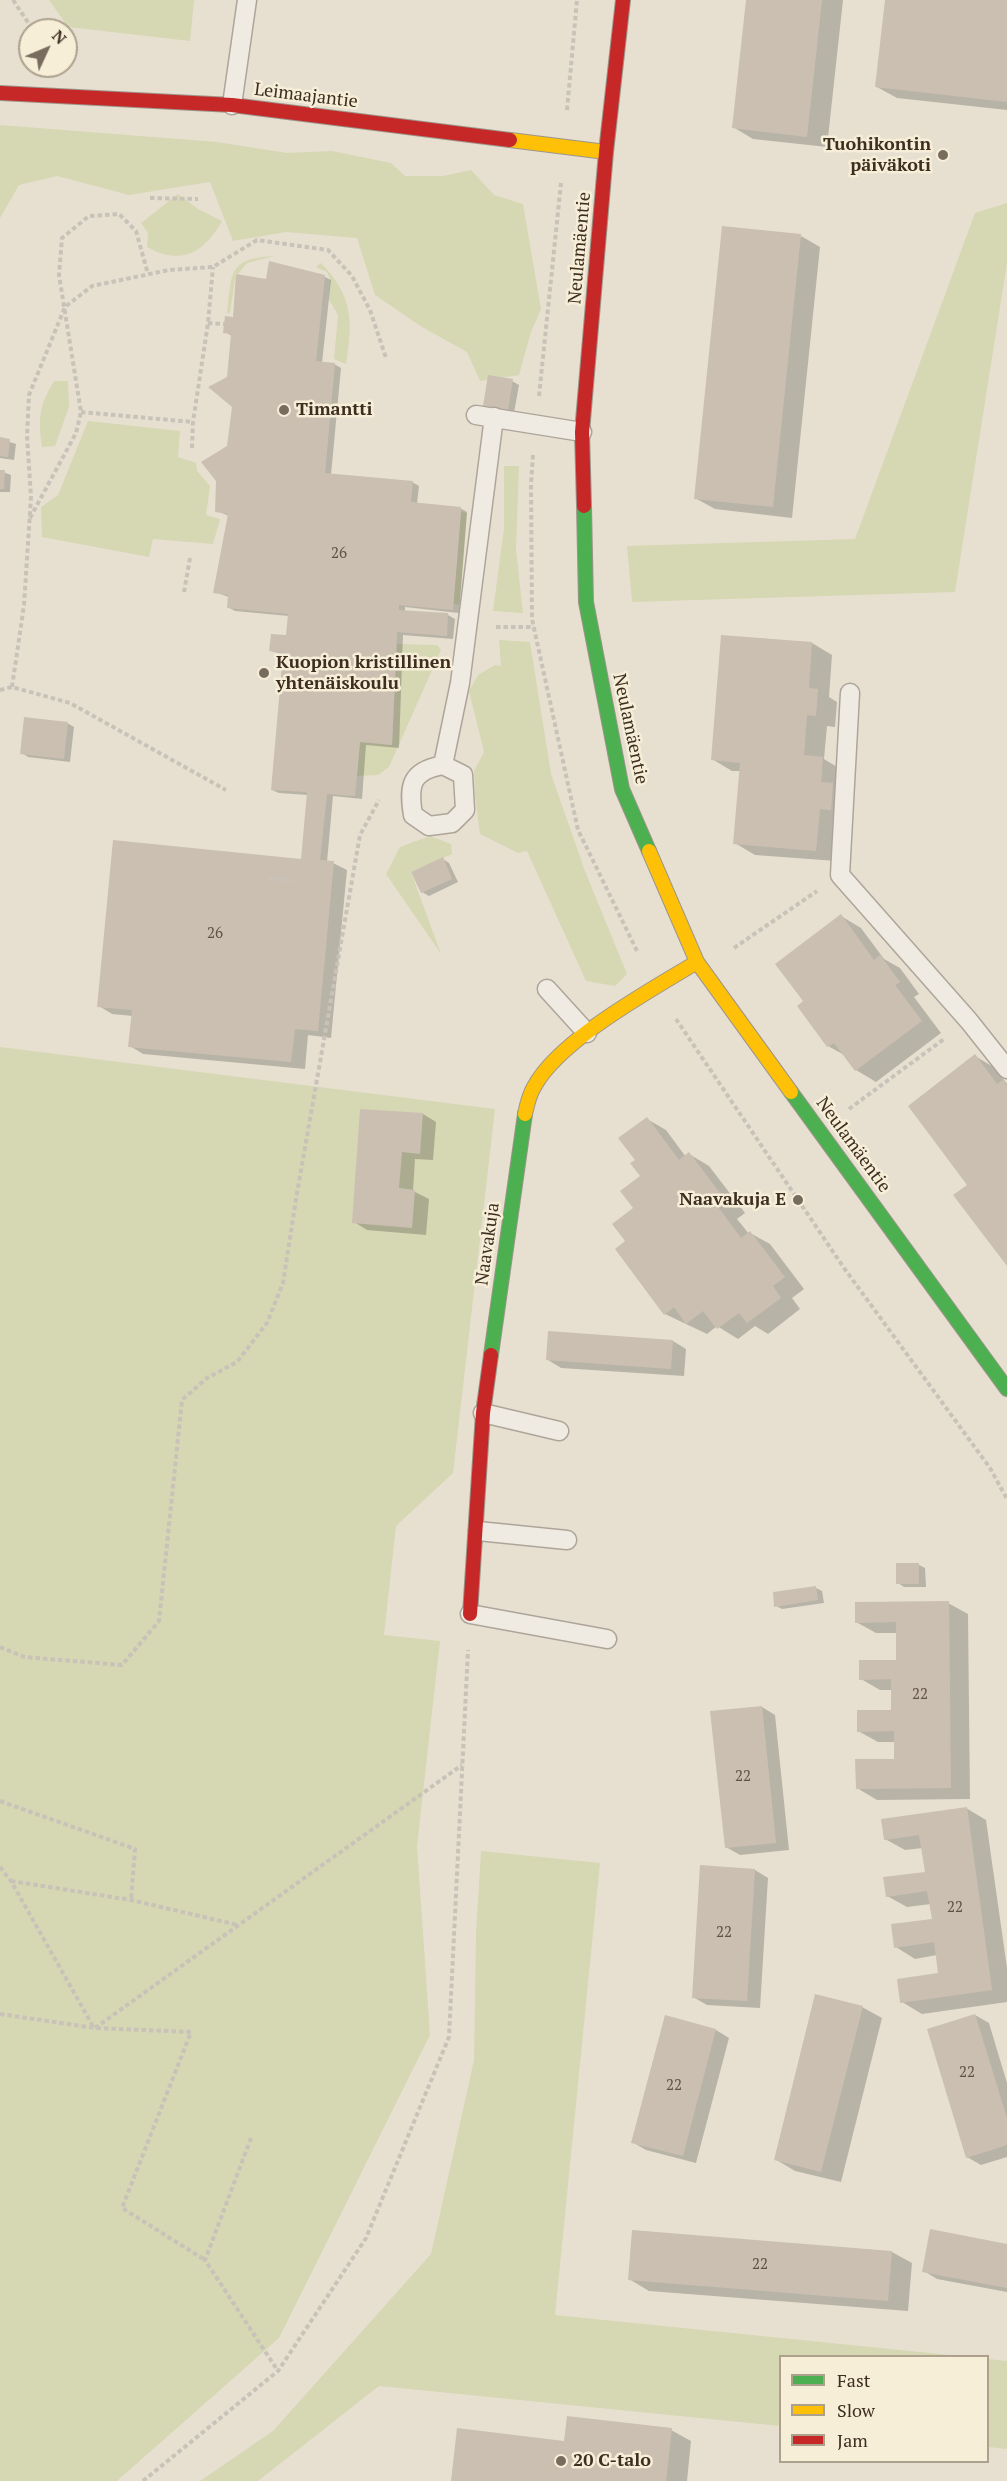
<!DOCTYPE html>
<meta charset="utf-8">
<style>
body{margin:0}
#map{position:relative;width:1007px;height:2481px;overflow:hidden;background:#e7e0d1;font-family:"PT Serif",serif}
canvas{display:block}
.legend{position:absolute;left:779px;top:2355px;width:210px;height:108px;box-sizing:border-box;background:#f7eed8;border:2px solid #ada18e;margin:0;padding:8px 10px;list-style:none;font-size:18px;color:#3d2e20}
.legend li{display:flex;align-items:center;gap:12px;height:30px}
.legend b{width:30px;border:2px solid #ada18e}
.north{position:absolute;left:18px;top:18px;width:60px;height:60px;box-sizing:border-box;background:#f7eed8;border:2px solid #ada18e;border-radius:50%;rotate:46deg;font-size:16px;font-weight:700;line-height:24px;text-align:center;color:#3d2e20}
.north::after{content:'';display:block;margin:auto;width:21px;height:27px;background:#786c5e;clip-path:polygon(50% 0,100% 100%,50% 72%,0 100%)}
</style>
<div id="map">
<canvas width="1007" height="2481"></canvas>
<ul class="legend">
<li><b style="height:8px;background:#4caf50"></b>Fast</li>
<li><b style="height:8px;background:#ffc107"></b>Slow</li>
<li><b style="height:8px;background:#c62828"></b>Jam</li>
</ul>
<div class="north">N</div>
</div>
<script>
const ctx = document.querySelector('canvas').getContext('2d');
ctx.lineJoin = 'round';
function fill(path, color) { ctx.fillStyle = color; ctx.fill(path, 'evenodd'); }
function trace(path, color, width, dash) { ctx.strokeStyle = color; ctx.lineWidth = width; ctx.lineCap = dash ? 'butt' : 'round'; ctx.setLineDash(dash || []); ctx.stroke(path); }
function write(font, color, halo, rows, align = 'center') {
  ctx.font = font + ' "PT Serif",serif'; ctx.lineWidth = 5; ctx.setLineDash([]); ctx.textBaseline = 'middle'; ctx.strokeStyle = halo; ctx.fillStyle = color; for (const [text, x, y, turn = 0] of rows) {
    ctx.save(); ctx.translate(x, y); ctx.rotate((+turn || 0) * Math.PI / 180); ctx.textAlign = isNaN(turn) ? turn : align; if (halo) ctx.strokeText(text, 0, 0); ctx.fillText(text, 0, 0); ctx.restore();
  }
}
const green = new Path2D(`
 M49,0h145l-4,41 -122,-14z
 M0,125l217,17 70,11 45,-2 59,12 14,13h38l28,-6 23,25 29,9 18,105 -10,23 -12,43 -39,6 -13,-29 -45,-25 -47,-32 -18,-57 -71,-6 -53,9 -23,-59 -81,13 -72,-19 -38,9 -19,33z
 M178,194l20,15 24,12c-18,32 -41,45 -75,26l1,-14 -7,-10z
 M1007,203v60l-52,329 -323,10 -5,-56 228,-7 120,-326z
 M274,256l-27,7 -9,11 -2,-1 -6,40h-3c5,-41 1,-54 47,-57z
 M321,263c32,33 32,58 25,101l-12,-5 4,-44 -9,-15 1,-21 -3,-7 -11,-5z
 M54,381h14l1,26 -14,39 -13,1c-4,-29 -3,-41 12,-66z
 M88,421l92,10 -2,26 18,6 1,8 13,15 -4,29 14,4 -7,25 -60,-5 -4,18 -107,-20 -1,-30 17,-12z
 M504,466h15l-3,83 7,64 -30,-2 11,-83z
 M461,512l6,1 -7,92 -7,-1z
 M499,640l31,2 21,132 34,97 42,103 -12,12 -29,-5 -59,-130 -9,2 -38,-19 -5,-39 -1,-24 10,-19 -15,-61 9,-16 17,-10 6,1z
 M397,644l40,1 4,5 -52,117 -11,8 -21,1 3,-34 32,3z
 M430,836l21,8 1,10 -41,18 30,82 -55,-80 14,-27z
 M0,1047l495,62 -42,364 -57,53 -12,109 56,6 -23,205 13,189 -151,303 -162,143h-117z
 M481,1851l119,12 -45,452 404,41h-179v70l-401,-40 -121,95h-58l73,-50 158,-177 43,-194 2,-127z
 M988,2359l19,2v88l-19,-2z`);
const shadow = new Path2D(`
 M747,0h96l-16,147 -74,-8 -20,-12z
 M886,0h121v110l-110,-12 -20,-11z
 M801,236l19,11 -28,271 -77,-9 -20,-11z
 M270,263l55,14 6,3 -9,83 12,1 7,4 -10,107 81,7 7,4 -2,18 43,4 7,4 -8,101 -54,-6v5l43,3 7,4 -2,20 -50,-4 -4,113 -33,-3 -4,54 -29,-3 -6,66 6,1 14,7 -16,168 -23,-3 -3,34 -162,-15 -13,-8 3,-30 -21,-2 -13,-8 203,-146 6,-65 -29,-2 -7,-3 13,-135 -14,-4 16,-14 2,-21 -54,-5 -7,-4 1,-10 -15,-5 15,-76 -12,-5 12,-64 5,-41 -6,-28 4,-42 -7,-4 42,-51z
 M512,381l7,4 -5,28 -23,-4 -7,-4z
 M0,439l16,5 -2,16 -14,-2z
 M0,471l11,4 -1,17h-10z
 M722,636l90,7 20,12 -3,42 8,5 -2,25 -8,-1 -3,33 18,11 -6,91 -81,-6 -20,-12 5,-72h-8l-20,-12z
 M67,723l7,4 -4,35 -42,-5 -6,-4z
 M443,859l6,4 9,19 -29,14 -7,-4z
 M841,916l20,12 23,31 16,9 19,26 -5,3 27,36 -65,49 -20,-12 -10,-14 -18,-10 -23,-44z
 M975,1056l20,12 12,16v180l-38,-79z
 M423,1114l13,8 -3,38 -18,-1 -2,32 16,8 -3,36 -59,-5 -13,-8z
 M647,1119l19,11 20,27 3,-3 20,12 36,47 -8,6 12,15 1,-1 20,11 34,45 -12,9 8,11 -32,25 -13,-8 -17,13 -21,-13 -10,8 -42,-20 -38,-72 15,-66 -5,-15z
 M673,1341l13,8 -2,27 -123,-8 -13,-8z
 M919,1565l6,3 1,19h-22l-6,-4z
 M816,1588l6,3 2,12 -42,6 -6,-3z
 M948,1603l20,11 2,185 -93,1 -20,-12 39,-28v-18h-18l-20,-11 34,-20v-21h-12l-19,-11 37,-18v-28h-22l-20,-11z
 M762,1707l13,8 14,135 -49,5 -14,-8z
 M966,1808l20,12 21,148v34l-85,12 -20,-12 38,-28 -3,-19 -22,4 -19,-12 37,-27 -2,-16 -24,3 -20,-11 40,-23 -4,-25 -18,2 -20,-11z
 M755,1870l13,8 -8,130 -53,-3 -14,-8z
 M862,2007l20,11 -41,164 -46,-11 -20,-12z
 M975,2015l14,8 18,60v74l-26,8 -14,-8z
 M666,2017l50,13 13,8 -33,125 -50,-13 -14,-8z
 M1007,2245v47l-70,-13 -13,-8z
 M892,2252l20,11 -4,48 -259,-20 -20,-12z
 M671,2430l20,11 -4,40h-234l112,-39z`);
const building = new Path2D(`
 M746,0h76l-15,137 -75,-9z
 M885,0h122v102l-132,-15z
 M722,226l79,8 -28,273 -79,-8z
 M269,261l56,14 -9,86 19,2 -10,110 88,8 -2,21 50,5v5l-8,98 -54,-5v5l49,3 -1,23 -50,-4 -5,113 -32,-3 -5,54 -28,-2 -7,66 14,1 -16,170 -23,-2 -4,33 -163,-15 4,-37 -35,-3 16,-167 188,19 6,-67 -36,-2 12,-137 -14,-2 2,-17 15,1 2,-21 -61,-6 1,-13 -15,-2 15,-79 -13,-2 1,-31 -15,-19 26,-16 5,-39 -24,-20 19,-10 4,-43 -8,-1 1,-9 1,-8 8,1 3,-43 30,5z
 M488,375l25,4 -5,31 -25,-4z
 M0,437l10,2 -2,18 -8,-1z
 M0,470h5l-1,19h-4z
 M721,635l91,7 -3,46 9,1 -2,27 -9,-1 -3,40 19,2 -2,25 12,1 -2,27 -11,-1 -4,42 -83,-7 7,-81 -29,-3z
 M24,717l44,5 -4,37 -44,-5z
 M443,857l9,22 -31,14 -10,-21z
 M841,914l33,46 6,-5 20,27 -5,3 27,36 -67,50 -21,-28 -7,4 -30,-41 6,-5 -28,-37z
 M975,1054l22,30 6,-4 4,6v180l-54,-71 14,-10 -59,-79z
 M360,1109l63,4 -3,41 -18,-2 -3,36 16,2 -3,38 -60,-5z
 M647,1117l32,43 10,-8 37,49 -8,6 23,31 9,-7 35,46 -12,9 8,12 -34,25 -8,-10 -22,16 -14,-18 -17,13 -12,-17 -10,8 -49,-66 10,-8 -13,-17 21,-16 -13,-17 20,-15 -10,-13 5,-3 -17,-22z
 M548,1331l125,9 -2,29 -125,-9z
 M896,1563h23v21h-23z
 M816,1586l2,14 -44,7 -1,-15z
 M949,1601l2,187 -95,1 -1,-30h39v-28l-37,1v-22h34v-31l-32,1v-20h37v-38l-41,1v-21z
 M762,1706l14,137 -51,5 -15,-137z
 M967,1807l25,183 -92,13 -3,-24 41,-6 -4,-31 -40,6 -3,-24 41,-5 -5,-28 -41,6 -3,-20 42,-5 -6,-37 -35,5 -3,-21z
 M700,1865l55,4 -8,132 -55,-3z
 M815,1994l48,12 -42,166 -47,-12z
 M975,2014l32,104v27l-41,13 -39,-129z
 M665,2015l51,14 -33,127 -52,-13z
 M930,2229l77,15v44l-85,-16z
 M632,2230l260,21 -4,50 -260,-21z
 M567,2416l105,12 -6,53h-215l6,-53 107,13z`);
const path = new Path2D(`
 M13,0l20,30
 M567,110l10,-110
 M150,198l48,1
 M208,323l16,1
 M539,396l22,-213
 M81,412l112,10
 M192,448l1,-26 15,-99 5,-56
 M533,455l-2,29 1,135 46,211 60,123
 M30,518l46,-85 5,-21 -22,-137 3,-37 27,-22 30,-2 17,17 12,43
 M184,592l6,-34
 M496,627h38
 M12,687l12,-82 7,-108 -4,-61 2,-41 36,-88 27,-21 77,-16 44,-3 44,-27 71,10 24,26 18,34 16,48
 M0,690l12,-3 58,16 156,87
 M269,878l28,3
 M734,948l83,-57
 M676,1019l168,249 146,200 17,31
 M849,1109l95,-70
 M0,1647l24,10 98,8 37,-44 23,-221 25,-22 30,-16 30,-39 16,-40 14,-90 63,-358 19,-35
 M0,1801l135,48 -4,51
 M0,1867l11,14 83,147
 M11,1881l120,19 107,25
 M0,2014l95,14 96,4 -69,176 83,52
 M95,2028l367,-263
 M251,2138l-46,122 73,111
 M143,2481l135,-110 88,-133 83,-201 19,-387`);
const lane = new Path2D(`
 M232,105l15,-105
 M476,415l106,17
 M850,693l-10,182 129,146 38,48
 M443,765c-32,6 -35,20 -30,50l16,11 23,-3 13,-13 -2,-35 -20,-10 17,-82 34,-266
 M547,989l40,44
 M483,1413l76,18
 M478,1531l89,9
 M470,1614l137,25`);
const fast = new Path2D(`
 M584,506l2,96 36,187 27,62
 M791,1092l216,297
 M491,1355l34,-241`);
const slow = new Path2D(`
 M510,140l96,12
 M649,851l48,111 94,130
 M525,1114c2,-9 4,-19 9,-27 25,-47 117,-97 163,-125`);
const jam = new Path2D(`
 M0,93l232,12 278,35
 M584,506l-2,-74 24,-280 17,-152
 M470,1614l13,-201 8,-58`);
const markers = [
 [943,155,6,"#786c5e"],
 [284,410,6,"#786c5e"],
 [264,673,6,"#786c5e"],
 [798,1200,6,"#786c5e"],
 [561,2461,6,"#786c5e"]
];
const numberNames = [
 ["26",339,554],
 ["26",215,934],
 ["22",920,1695],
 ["22",743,1777],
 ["22",955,1908],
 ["22",724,1933],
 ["22",967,2073],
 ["22",674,2086],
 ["22",760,2265]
];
const streetNames = [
 ["Leimaajantie",306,96,7],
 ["Neulamäentie",580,248,-85],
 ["Neulamäentie",630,729,78],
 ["Neulamäentie",853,1145,54],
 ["Naavakuja",488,1244,-82]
];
const poiNames = [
 ["Tuohikontin",931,145,"right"],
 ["päiväkoti",931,166,"right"],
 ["Timantti",296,410],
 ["Kuopion kristillinen",276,663],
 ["yhtenäiskoulu",276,684],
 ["Naavakuja E",786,1200,"right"],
 ["20 C-talo",573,2461]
];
fill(green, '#d6d7b3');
fill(shadow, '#0003');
fill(building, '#cbbfb2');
trace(lane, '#ada599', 21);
trace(fast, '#9c958a', 16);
trace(slow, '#9c958a', 16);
trace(jam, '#9c958a', 16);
trace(path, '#c8c2b9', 4, [4.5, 3]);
trace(lane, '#efebe3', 18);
trace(fast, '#4caf50', 14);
trace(slow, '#ffc107', 14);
trace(jam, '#c62828', 14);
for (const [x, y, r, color] of markers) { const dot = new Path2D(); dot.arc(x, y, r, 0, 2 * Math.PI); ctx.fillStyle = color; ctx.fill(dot); trace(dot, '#f7eed8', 2); }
write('15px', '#605244', null, numberNames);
write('18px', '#3d2e20', '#f7eed8', streetNames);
write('bold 18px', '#3d2e20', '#f7eed8', poiNames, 'left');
</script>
